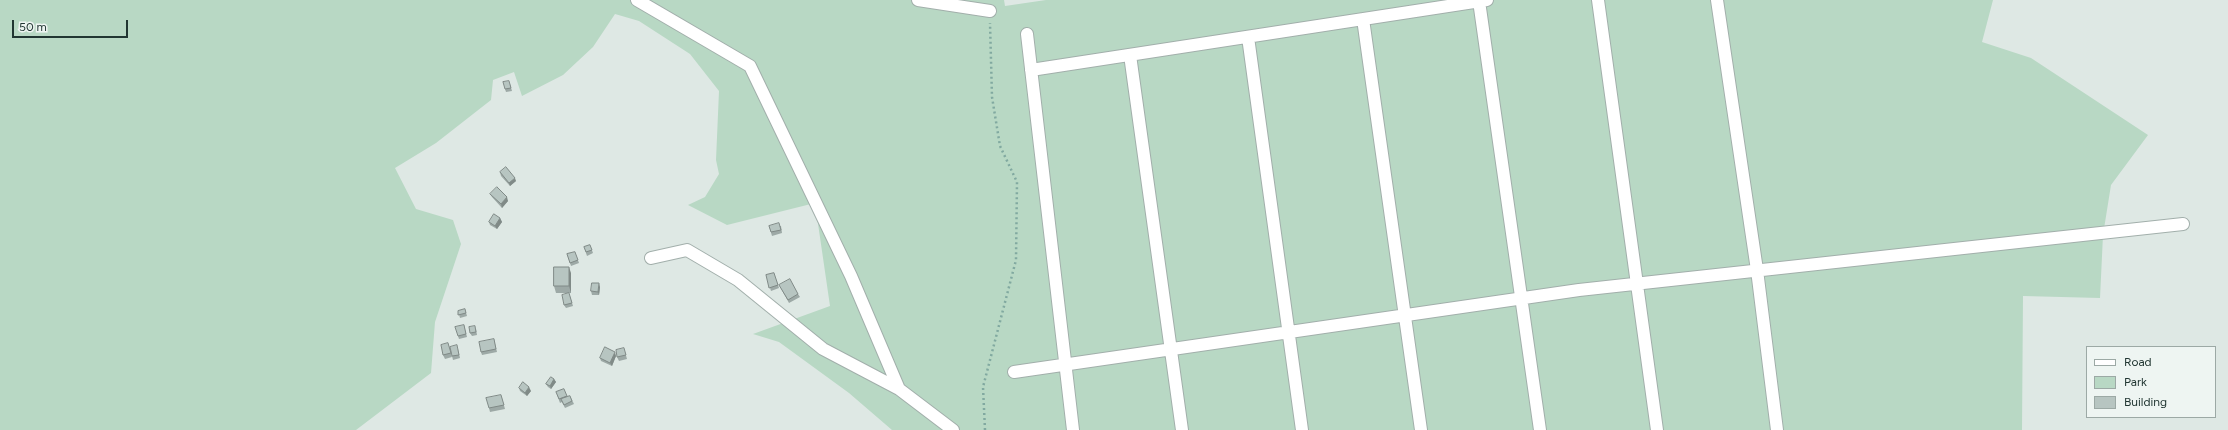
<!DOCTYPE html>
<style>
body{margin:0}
#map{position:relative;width:2228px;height:430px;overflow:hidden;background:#dee8e4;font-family:Figtree,sans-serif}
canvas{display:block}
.legend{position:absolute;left:2086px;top:346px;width:130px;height:72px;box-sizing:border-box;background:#eef5f2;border:1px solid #9ca9a5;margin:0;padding:5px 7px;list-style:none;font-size:12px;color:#213632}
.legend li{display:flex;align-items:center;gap:8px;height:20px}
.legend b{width:20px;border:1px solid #9ca9a5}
.scale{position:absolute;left:12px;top:20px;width:116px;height:18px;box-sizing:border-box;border:2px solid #213632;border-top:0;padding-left:5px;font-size:12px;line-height:14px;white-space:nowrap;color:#213632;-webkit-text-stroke:3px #eef5f2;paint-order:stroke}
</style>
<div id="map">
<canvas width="2228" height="430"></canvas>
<ul class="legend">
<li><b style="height:5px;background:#fff"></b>Road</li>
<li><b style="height:11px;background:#b8d8c4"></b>Park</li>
<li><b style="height:11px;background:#b7c5c1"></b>Building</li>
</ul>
<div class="scale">50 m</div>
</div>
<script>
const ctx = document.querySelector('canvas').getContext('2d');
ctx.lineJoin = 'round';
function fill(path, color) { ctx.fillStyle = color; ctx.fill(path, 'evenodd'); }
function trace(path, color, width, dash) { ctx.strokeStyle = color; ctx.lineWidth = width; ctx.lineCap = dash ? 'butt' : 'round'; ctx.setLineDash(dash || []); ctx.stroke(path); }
const green = new Path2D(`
 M0,0h1004l1,6 41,-6h947l-11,42 49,16 117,77 -37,50 -8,50 -3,63 -77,-2 -1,134h-1130l-43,-37 -70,-51 -26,-8 77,-28 -15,-103 -88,22 -39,-20 17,-8 14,-23 -3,-14 3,-69 -29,-37 -51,-33 -24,-7 -22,33 -30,28 -41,21 -8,-24 -21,8 -2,20 -55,43 -41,25 21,41 37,11 8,24 -26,78 -4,51 -75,57h-356z`);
const path = new Path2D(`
 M985,430l-2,-43 33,-127 1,-78 -17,-36 -8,-49 -2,-74`);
const minor = new Path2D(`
 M637,0l113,66 101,210 48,113 54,41
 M918,0l72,11
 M1598,0l59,430
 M1717,0l40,270 20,160
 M1479,1l61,429
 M1363,19l58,411
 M1027,34l46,396
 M1248,37l54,393
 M1130,55l52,375
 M1031,70l456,-70
 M651,258l36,-8 51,30 85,69 76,40
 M1014,372l565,-82 604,-66`);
const wall = new Path2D(`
 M510,84l2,7 -6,1 -1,-3z
 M500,172l16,9 -6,5 -9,-10z
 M490,194l18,7 -6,7 -10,-11z
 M500,218l2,4 -5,7 -7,-4 -1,-3z
 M769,226h12l1,7 -10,3z
 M590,245l3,8 -6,3 -3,-9z
 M575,252l4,11 -8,3 -4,-12z
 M571,273v20h-15l-2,-7z
 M774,273l5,15 -8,3 -5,-16z
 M779,285l19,9 2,3 -11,6z
 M600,287l-1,8h-7l-1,-4z
 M570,296l3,10 -7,2 -2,-3z
 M465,309l2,7 -7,2 -2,-7z
 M464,325l3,12 -8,2 -1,-3z
 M476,329l1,6 -5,1 -2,-3z
 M494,339l3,13 -15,3 -1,-3z
 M448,343l4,14 -7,2 -2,-4z
 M458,349l2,9 -7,2 -1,-4z
 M625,352l2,7 -8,2 -2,-4z
 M616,356l-4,10 -11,-5 -1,-3z
 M554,379l2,3 -5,7 -3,-2 -2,-3z
 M519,388l12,3 -4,5 -7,-5z
 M564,389l3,8 3,-1 4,8 -9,4 -3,-6 -2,1 -4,-11z
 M501,395l4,14 -15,3 -1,-4z`);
const shadedWall = new Path2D(`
 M515,178l1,3 -6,5 -1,-3z
 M507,197l1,4 -6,7 -1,-4z
 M500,218l2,4 -5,7 -2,-3z
 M569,267l2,6v20l-2,-7z
 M599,283l1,4 -1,8 -1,-3z
 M615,352l1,4 -4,10 -2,-3z
 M554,379l2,3 -5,7 -1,-3z
 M529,387l2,4 -4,5 -2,-3z`);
const building = new Path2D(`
 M509,81l2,7 -6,1 -2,-7z
 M506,167l9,11 -6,5 -9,-11z
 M497,187l10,10 -6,7 -11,-10z
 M494,214l6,4 -5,8 -6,-4z
 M779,223l2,7 -10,2 -2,-6z
 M590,245l2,5 -6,2 -2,-5z
 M575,252l3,8 -8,3 -3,-9z
 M554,267h15v19h-15z
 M774,273l4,12 -9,3 -3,-13z
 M790,279l8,15 -10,6 -9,-15z
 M592,283h7l-1,9 -7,-1z
 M569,293l3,10 -8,2 -2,-10z
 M465,309l1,4 -8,2v-4z
 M464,325l2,9 -8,2 -3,-9z
 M475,326l1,6 -6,1 -1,-6z
 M494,339l2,10 -15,3 -2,-10z
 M448,343l3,10 -8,2 -2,-10z
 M457,345l2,10 -7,1 -2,-9z
 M605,347l10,5 -5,11 -10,-5z
 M624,348l2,7 -9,2 -1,-7z
 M551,377l3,2 -4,7 -4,-2z
 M523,382l6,5 -4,6 -6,-5z
 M564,389l3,7 -8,3 -3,-7z
 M501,395l3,10 -15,3 -3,-10z
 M570,396l2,5 -8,4 -3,-6z`);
fill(green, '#b8d8c4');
trace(minor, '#a2afab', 14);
trace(path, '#81a9a0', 2.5, [2, 3]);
trace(minor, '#fff', 12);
fill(wall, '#9da9a6');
fill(shadedWall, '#808a87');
fill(building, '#b7c5c1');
trace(building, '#808a87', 1);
</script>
